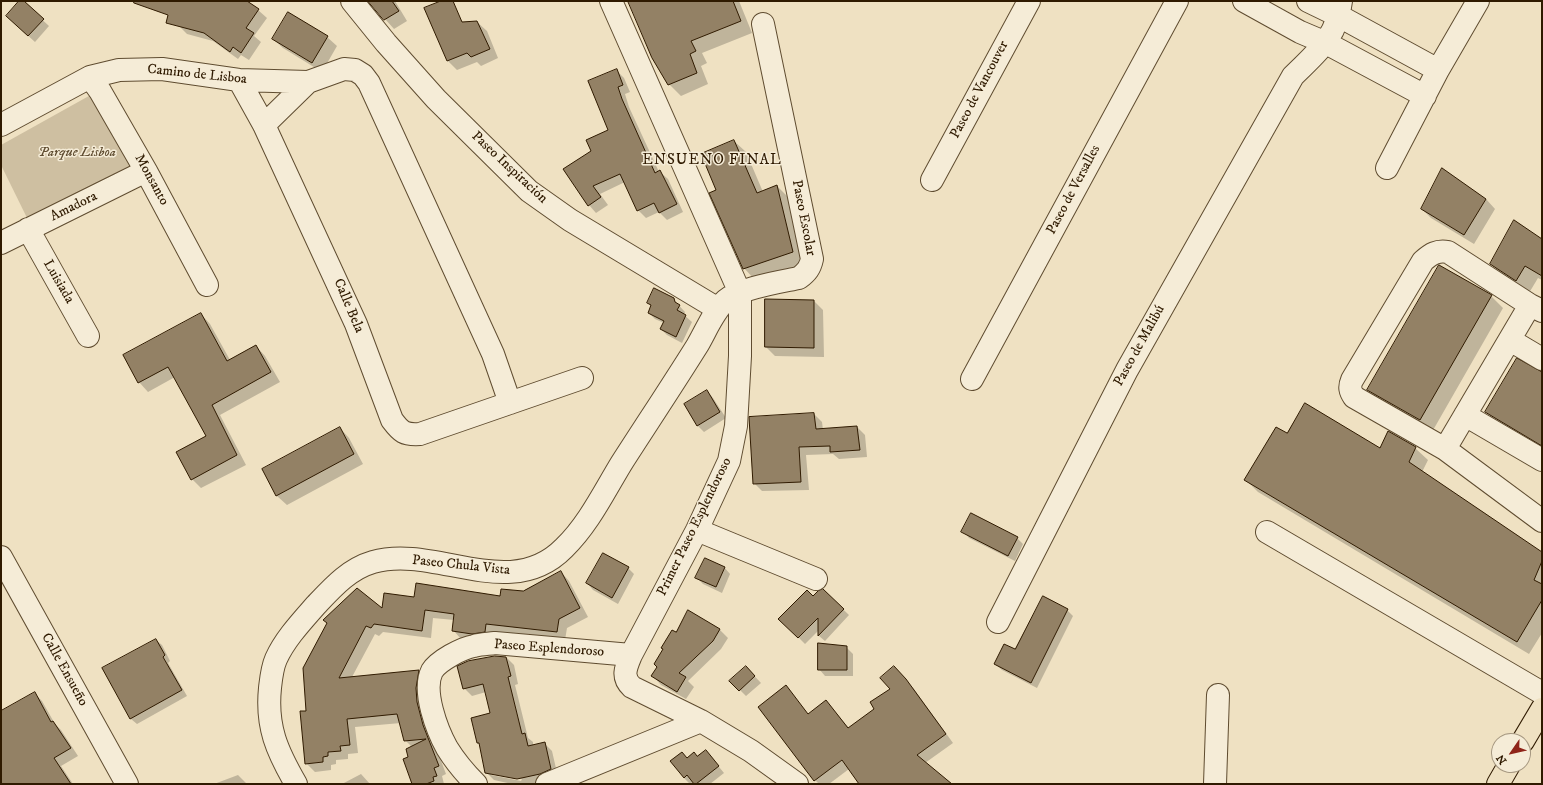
<!DOCTYPE html>
<meta charset="utf-8">
<style>
body{margin:0}
#map{position:relative;width:1543px;height:785px;overflow:hidden;background:#efe1c2;font-family:"IM FELL DW Pica",serif}
canvas{display:block}
.frame{position:absolute;inset:0;border:2px solid #2f1a00;pointer-events:none}
.north{position:absolute;left:1491px;top:733px;width:40px;height:40px;box-sizing:border-box;background:#f5ecd7;border:1px solid #a69881;border-radius:50%;rotate:236deg;font-size:11px;font-weight:700;line-height:16px;text-align:center;color:#2f1a00}
.north::after{content:'';display:block;margin:auto;width:14px;height:18px;background:#8f2418;clip-path:polygon(50% 0,100% 100%,50% 72%,0 100%)}
</style>
<div id="map">
<canvas width="1543" height="785"></canvas>
<div class="frame"></div>
<div class="north">N</div>
</div>
<script>
const ctx = document.querySelector('canvas').getContext('2d');
ctx.lineJoin = 'round';
function fill(path, color) { ctx.fillStyle = color; ctx.fill(path, 'evenodd'); }
function trace(path, color, width, dash) { ctx.strokeStyle = color; ctx.lineWidth = width; ctx.lineCap = dash ? 'butt' : 'round'; ctx.setLineDash(dash || []); ctx.stroke(path); }
function write(font, color, halo, rows, align = 'center') {
  ctx.font = font + ' "IM FELL DW Pica",serif'; ctx.lineWidth = 3; ctx.setLineDash([]); ctx.textBaseline = 'middle'; ctx.strokeStyle = halo; ctx.fillStyle = color; for (const [text, x, y, turn = 0] of rows) {
    ctx.save(); ctx.translate(x, y); ctx.rotate((+turn || 0) * Math.PI / 180); ctx.textAlign = isNaN(turn) ? turn : align; if (halo) ctx.strokeText(text, 0, 0); ctx.fillText(text, 0, 0); ctx.restore();
  }
}
const green = new Path2D(`
 M96,92l44,77 -109,57 -30,-61v-20z`);
const shadow = new Path2D(`
 M20,1h2l27,25 -14,16 -22,-20z
 M179,1h66l13,9 9,8 -13,18 7,6 -12,18 -8,-5 -3,4 -25,-18 -26,-7 -8,-8z
 M369,1h26l12,20 -13,8z
 M629,1h110l13,32 -50,20 5,10 -6,3 7,18 -27,12 -12,-12z
 M477,22l10,9 11,27 -17,8 -4,-4 -20,8 -9,-9z
 M327,37l10,9 -15,26 -39,-24 -10,-9z
 M616,70l8,8 6,14 -5,2 4,13 30,65h1l8,7 15,33 -16,8 -8,-8 -13,6 -8,-8 -13,-28 -25,12 8,11 -12,8 -7,-8 -25,-36 28,-18 18,-21z
 M734,141l12,11 17,40 14,-6 11,11 16,67 -49,16 -11,-12 -27,-77z
 M1486,199l9,10 -21,35 -43,-26 -9,-9z
 M1542,240v40l-4,-2 -9,15 -25,-16 -13,-13z
 M1491,296l12,12 -71,124 -51,-29 -12,-13z
 M673,299l12,13 -1,3 8,7 -10,21 -15,-8 -6,-6 3,-6 -9,-4 -6,-6 3,-7 -4,-3z
 M814,301l9,9 1,47 -49,-1 -9,-9z
 M201,314l9,10 20,36 26,-14 9,10 15,26 -60,33 26,50 -45,23 -9,-9 15,-42 -32,-60 -27,15 -9,-10z
 M1542,373v77l-44,-26 -12,-12z
 M707,391l6,7 13,20 -22,14 -6,-6 -13,-21z
 M814,414l8,8 1,8 34,-3 8,8 2,22 -28,2 -6,-5 -27,1 3,35 -47,1 -8,-8z
 M340,428l9,10 14,26 -76,41 -10,-9 -14,-27z
 M1287,435l93,14 35,-1 13,12 -6,12 120,81v80l-13,21 -271,-162 -12,-12z
 M963,531l54,7 6,6 -8,17 -46,-23z
 M724,567l6,7 -8,19 -19,-9 -6,-6z
 M628,568l6,6 -16,30 -25,-14 -6,-7z
 M561,572l8,9 19,36 -21,11 -2,12 -71,-8 -1,8 -32,-1 -8,-9 1,-10 -21,-2 -2,20 -48,-6 -4,4 -4,-2 -23,43 67,-6 8,8 4,55 15,40 -4,2 2,8h-31l-4,-26 3,-11 -7,-7 -4,-17 -46,4 3,26 -10,1v5l-12,1v4l-5,1v5l-16,2 -9,-9 2,-51 -4,-43 79,-59 32,-12h86l22,-6z
 M823,590l26,25 -24,26 -6,-5v-6l-14,14 -25,-25z
 M1067,610l6,6 -36,72 -35,-18 -7,-6z
 M719,629l9,9 -7,11 -33,32 6,6 -8,12 -25,-14 -8,-9 23,-43z
 M156,640l6,5 8,16 -2,2 19,33 -50,28 -6,-5 -27,-51z
 M846,647l7,7v22h-28l-6,-7z
 M495,657h11l8,8 4,19 -3,1 13,53 5,4v4l11,-3 8,8 6,26 -20,7h-26l-18,-4 -8,-8 -6,-27 -2,-2 13,-29 -5,-22 -14,4 -8,-8 5,-26zM491,773l31,6 -1,2 -30,-6z
 M746,667l15,16 -15,13 -15,-15z
 M894,667l20,22 39,54 -28,20 26,21h-90l-12,-15 -20,15h-10l-4,-4 -30,-93 24,28 17,-14 23,27 27,-19 15,-20z
 M34,693l8,8 13,23 6,6 17,26 -17,10 12,18h-72v-72z
 M706,751l18,22 -14,11h-15l-2,-2 -3,2 -6,-6 14,-21z
 M361,774l9,10h-28z
 M238,775l9,9h-33z`);
const building = new Path2D(`
 M19,1h5l20,18 -16,17 -22,-20z
 M134,1h113l12,8 -13,19 8,5 -13,20 -8,-6 -3,5 -26,-19 -38,-10 2,-8 -34,-12z
 M368,1h24l7,10 -15,9z
 M441,1h12l9,21 15,-1 13,28 -19,8 -4,-4 -20,8 -23,-53z
 M628,1h105l8,20 -50,20 5,10 -6,3 7,19 -29,12 -16,-27z
 M288,12l40,24 -16,27 -40,-24z
 M617,69l6,16 -5,2 4,12 33,74 5,-3 17,34 -18,9 -5,-10 -17,8 -17,-37 -27,12 8,11 -13,9 -25,-37 28,-18 -5,-11 22,-10 -20,-49z
 M734,140l23,53 20,-8 16,67 -50,17 -34,-76 7,-3 -15,-36z
 M1442,168l44,31 -22,36 -43,-26z
 M1514,220l28,19v37l-17,-10 -9,15 -26,-17z
 M1439,265l53,30 -72,125 -53,-30z
 M654,288l20,10 1,4 5,3 -3,5 9,5 -10,22 -16,-8 4,-8 -16,-8 3,-8 -4,-2z
 M765,299l49,1v48l-49,-1z
 M201,313l26,48 29,-16 15,27 -59,33 25,50 -46,25 -15,-28 30,-16 -38,-69 -30,16 -15,-28z
 M1517,358l25,14v74l-57,-34z
 M707,390l13,22 -23,14 -13,-22z
 M1305,403l75,45 8,-17 28,16 -7,15 133,90v9l-8,19 8,4v16l-25,42 -273,-162 32,-53 11,6z
 M814,413l2,16 41,-3 3,24 -30,2v-6l-31,1 2,35 -48,2 -4,-67z
 M340,427l14,27 -78,42 -14,-27z
 M971,513l47,24 -10,19 -47,-24z
 M603,553l26,14 -17,31 -26,-15z
 M705,558l20,9 -9,20 -21,-9z
 M561,571l19,37 -21,11 -2,13 -71,-8 -1,8 -13,2 -20,-3 2,-17 -29,-4 -3,21 -48,-7 -3,4 -5,-2 -27,52 80,-8 -3,18 1,14 6,23 16,41 -5,2 3,8 -4,1 1,4 -8,3h-14l-9,-25 5,-2 -2,-8 20,-10 -22,2 -7,-27 -50,5 3,26 -10,1 1,5 -13,1v4l-5,1v5l-18,2 -5,-53h6l-3,-43 24,-45 -4,-3 34,-32 25,20 2,-15 30,4 2,-14 84,13 1,-7 22,2z
 M823,589l21,20 -26,27v-18l-20,20 -20,-19 29,-29 6,6 5,-5z
 M1043,596l25,13 -37,74 -37,-19 10,-20 11,5z
 M688,610l32,19 -7,12 -34,32 7,4 -9,15 -26,-16 6,-9 -3,-3 9,-15 -2,-1 11,-18 4,2z
 M156,639l9,16 -2,2 19,33 -52,29 -28,-51z
 M818,643l29,3v24h-29z
 M495,656l11,1 5,19 -3,1 14,57 3,-1 3,13 17,-4 6,27 -11,5 -23,5 -32,-6 -6,-30h-2l-6,-25 19,-5 -7,-29 -20,5 -6,-23 11,-5z
 M746,666l9,10 -16,15 -10,-10z
 M894,666l12,13 40,55 -29,21 35,29h-93l-17,-24 -28,21 -56,-74 28,-22 22,29 18,-14 22,28 26,-19 -4,-7 20,-13 -10,-11z
 M35,692l16,30 2,-1 18,27 -17,10 17,26h-70v-73z
 M706,750l13,16 -23,18h-2l-7,-9 -3,3 -14,-17 12,-9 5,6 7,-6 3,4z`);
const minor = new Path2D(`
 M352,1l34,42 50,56 93,92 41,29 148,89
 M611,1l129,292v63l-4,70 -7,35 -32,69 -66,125c-5,12 -10,22 1,32l69,34 50,30 46,33
 M1244,1l56,31 26,11 99,53
 M1308,1l31,15 99,54
 M90,77l10,14 46,80 61,114
 M239,80l25,45 92,199 36,96c9,12 12,15 28,14l162,-56
 M1,125l89,-48 29,-7 43,-1 77,11 69,2 36,-13 11,1 8,5 6,8 124,271 17,49
 M264,125l44,-43
 M1387,168l51,-98 40,-69
 M932,180l97,-179
 M28,229l60,107
 M1,243l145,-72
 M1542,311l-12,-6 -85,144 97,72
 M1510,340l32,19
 M972,379l205,-378
 M1465,415l77,45
 M1445,449l-91,-52c-4,-6 -5,-10 -2,-17l71,-119c8,-7 14,-11 25,-9l82,53
 M697,530l119,49
 M1267,532l275,161
 M1,557l126,227
 M998,622l129,-252 166,-294c24,-24 44,-38 48,-75
 M296,784c-19,-33 -30,-57 -26,-96 1,-9 2,-20 6,-29 9,-20 26,-38 40,-54 17,-18 33,-36 57,-43 62,-18 137,41 191,-14 24,-23 40,-56 57,-84 25,-39 51,-78 76,-118 9,-15 16,-34 29,-46 14,-12 54,-18 73,-22 8,-6 11,-10 13,-19l-49,-235
 M476,784c-11,-11 -21,-23 -29,-36 -10,-18 -25,-57 -15,-77 6,-10 30,-23 42,-25 7,-2 14,-2 21,-3l136,12
 M547,784l154,-63
 M1215,784l3,-89`);
const major = new Path2D(`
 M1523,741l19,-32
 M1498,784l11,-19`);
const streetNames = [
 ["Camino de Lisboa",197,75,6],
 ["Paseo de Vancouver",980,90,-62],
 ["Paseo Inspiración",509,168,43],
 ["Monsanto",151,180,61],
 ["Paseo de Versalles",1074,190,-62],
 ["Amadora",74,207,-26],
 ["Paseo Escolar",803,218,79],
 ["Luisiada",58,282,60],
 ["Calle Bela",348,306,67],
 ["Paseo de Malibú",1140,346,-61],
 ["Primer Paseo Esplendoroso",695,527,-64],
 ["Paseo Chula Vista",461,566,6],
 ["Paseo Esplendoroso",549,649,4],
 ["Calle Ensueño",64,670,61]
];
const parkNames = [
 ["Parque Lisboa",77,153]
];
const neighbourhoodNames = [
 ["ENSUENO FINAL",712,161]
];
fill(green, '#cebfa1');
fill(shadow, '#0003');
fill(building, '#938165');
trace(building, '#2f1a00', 1);
trace(minor, '#5f4c30', 24);
trace(major, '#2f1a00', 24);
trace(minor, '#f5ecd7', 22);
trace(major, '#efe1c2', 22);
write('14px', '#2f1a00', '#f5ecd7', streetNames);
write('italic 14px', '#5f4c30', '#f5ecd7', parkNames);
ctx.letterSpacing = '1px';
write('15px', '#2f1a00', '#f5ecd7', neighbourhoodNames);
ctx.letterSpacing = '0px';
</script>
